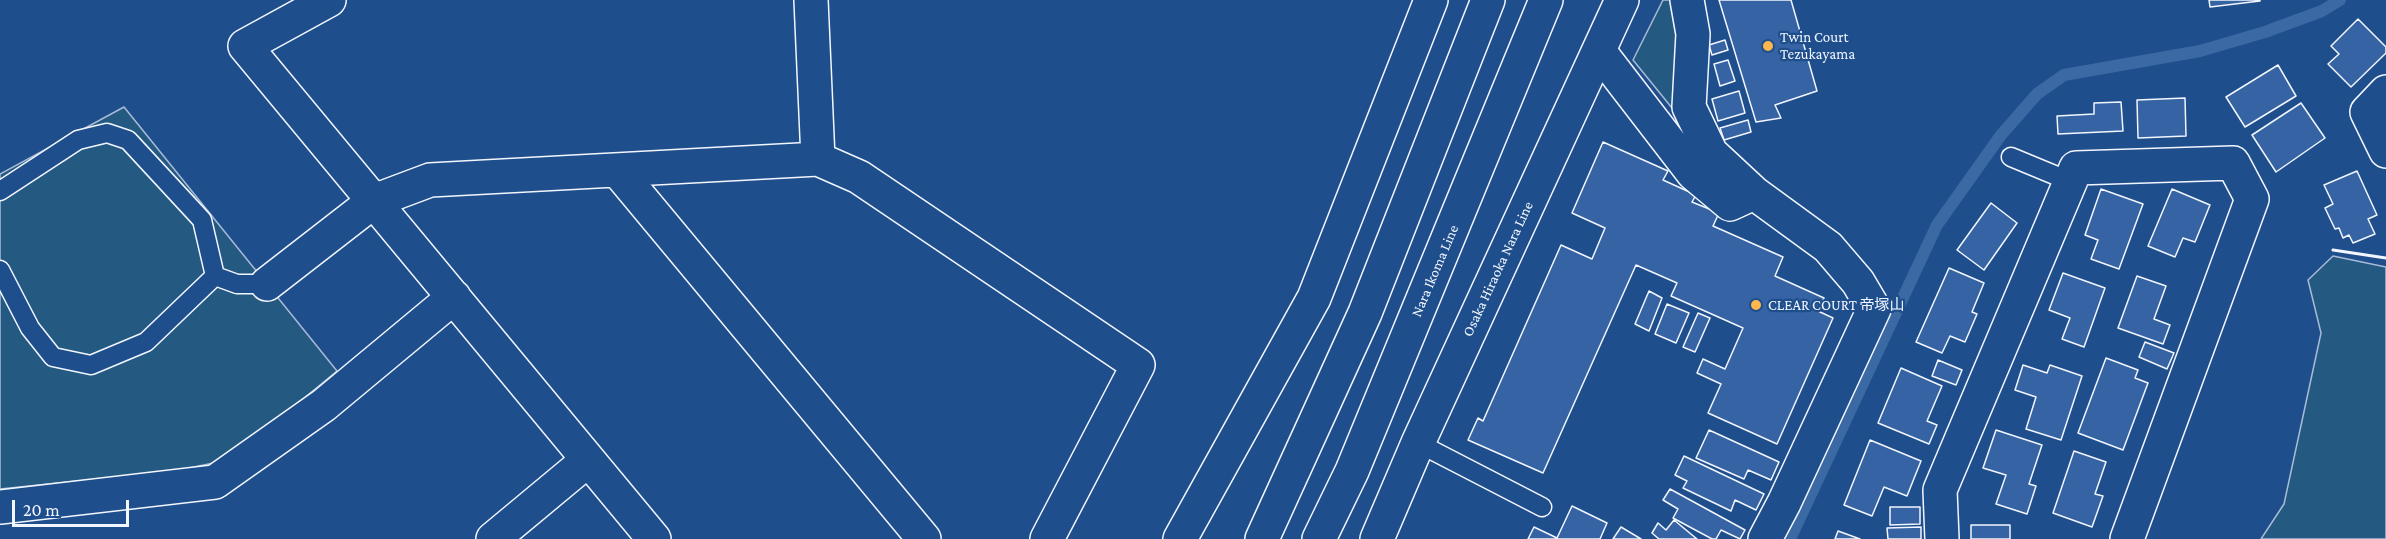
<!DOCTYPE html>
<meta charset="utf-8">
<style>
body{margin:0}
#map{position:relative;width:2386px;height:539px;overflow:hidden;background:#1f4e8c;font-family:"Crimson Pro",serif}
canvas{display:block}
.scale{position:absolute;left:12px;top:500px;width:117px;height:27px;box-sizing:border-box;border:3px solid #f2f6ff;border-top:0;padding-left:8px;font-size:18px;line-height:21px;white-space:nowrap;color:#f2f6ff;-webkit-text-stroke:4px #1f4e8c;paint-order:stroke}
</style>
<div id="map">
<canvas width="2386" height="539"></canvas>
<div class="scale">20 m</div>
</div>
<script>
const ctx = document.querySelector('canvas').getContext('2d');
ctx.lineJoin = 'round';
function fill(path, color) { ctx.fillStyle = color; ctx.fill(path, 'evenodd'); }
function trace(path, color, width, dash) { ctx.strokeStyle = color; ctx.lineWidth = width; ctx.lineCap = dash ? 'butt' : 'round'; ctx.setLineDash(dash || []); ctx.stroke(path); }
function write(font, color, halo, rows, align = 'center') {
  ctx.font = font + ' "Crimson Pro","Noto Sans JP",serif'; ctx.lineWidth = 4.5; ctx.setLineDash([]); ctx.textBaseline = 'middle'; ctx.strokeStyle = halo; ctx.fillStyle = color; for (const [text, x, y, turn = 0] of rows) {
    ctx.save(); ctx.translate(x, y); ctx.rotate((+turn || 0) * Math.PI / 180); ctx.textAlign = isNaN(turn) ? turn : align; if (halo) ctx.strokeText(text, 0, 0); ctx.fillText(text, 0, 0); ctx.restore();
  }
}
const green = new Path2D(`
 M1663,0h13l6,46 -5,60 -5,2 -39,-48z
 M124,107l213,264 -96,79 -23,12 -43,9 -175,18v-315z
 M2333,256l53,11v272h-125l23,-35 37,-171 -13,-53z`);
const stream = new Path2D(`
 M1790,539l147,-314 64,-90 36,-41 27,-19 136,-24 65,-19 57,-21 18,-11`);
const building = new Path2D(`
 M1719,0h72l26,91 -42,14 6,13 -25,4z
 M2209,0h51v1l-50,6z
 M2358,19l28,28v6l-35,34 -23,-23 11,-10 -8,-8z
 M1725,40l3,10 -16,5 -3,-10z
 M1728,60l7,21 -15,5 -6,-22z
 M2278,65l18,31 -51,31 -19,-30z
 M1739,91l6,22 -27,8 -6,-22z
 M2185,98l1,38 -48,2 -1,-38z
 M2121,102l2,29 -65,3 -1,-18 37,-2v-11z
 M2301,103l24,35 -49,34 -24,-37z
 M1748,120l3,12 -27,8 -4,-12z
 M1603,142l65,29 -5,9 33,15 -4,7 27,11 -6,13 70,31 -8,19 49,22 -6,13 15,7 -56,126 -69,-31 13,-29 -24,-11 6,-14 22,10 18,-41 -72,-32 6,-13 -41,-18 -93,208 -75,-33 10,-22 5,3 78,-176 31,14 13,-31 -33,-15z
 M2357,171l20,44 -9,4 7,15 -22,9 -4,-8 -6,3 -4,-10 -4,1 -10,-21 8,-4 -9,-19z
 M2101,189l42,15 -24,65 -28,-10 7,-19 -13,-5z
 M2172,189l38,16 -15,37 -12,-4 -8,19 -27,-11z
 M1991,203l26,20 -33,47 -27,-20z
 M1949,268l35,15 -12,29 5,2 -12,28 -15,-6 -8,17 -26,-11z
 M2063,273l42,15 -21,59 -22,-8 8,-21 -21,-8z
 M2137,276l29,10 -12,33 16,6 -7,19 -45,-16z
 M1649,291l13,7 -13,33 -14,-7z
 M1667,304l22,9 -13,30 -21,-9z
 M1698,313l12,5 -15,34 -12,-5z
 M2145,342l29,11 -7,16 -28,-12z
 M2106,358l32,12 -3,8 13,5 -25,67 -45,-17z
 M1938,360l24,10 -6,15 -24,-9z
 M2023,365l24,8 3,-8 32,11 -21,64 -35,-11 10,-32 -21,-7z
 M1901,368l41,18 -15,35 10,4 -8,19 -51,-21z
 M1709,430l70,32 -8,18 -23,-10 -4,9 -48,-21z
 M1996,430l46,15 -13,39 7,2 -9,28 -31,-10 10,-29 -23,-7z
 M1870,440l51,21 -14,35 -23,-9 -12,29 -28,-11z
 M2074,451l32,11 -11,32 8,2 -11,31 -39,-14z
 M1684,456l80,38 -8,16 -21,-10 -4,11 -48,-23 4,-7 -12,-6z
 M1670,489l75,41 -5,9 -19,-9 -5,9h-4l-39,-21 5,-9 -15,-9z
 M1572,506l35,17 -7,16h-72l6,-12 23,11z
 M1890,507h30v17l-30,1z
 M1674,520l23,19h-38l-7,-6 6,-10 8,7z
 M1971,525h39v14h-39z
 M1621,527l20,12h-28z
 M1921,527v12h-33l-1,-11z
 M1838,531l22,8h-25z`);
const service = new Path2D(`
 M2011,157l58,24
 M0,191l78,-51 29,-7 21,7 74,80 13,56
 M0,270l30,58 23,29 38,8 55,-23 69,-66
 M215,276l22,8h30
 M1418,443l124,64`);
const minor = new Path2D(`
 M329,0l-84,46 409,493
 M811,0l7,159
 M1687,0l6,34 -4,73 22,46 43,40 74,54 30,35 16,27 -90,194 -19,36
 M1599,51l94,122 37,31 24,-11
 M2386,92l-19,20 19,39
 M618,171l306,368
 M267,284l107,-83 56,-21 388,-21 41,18 279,188 -91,174
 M0,507l215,-25 109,-77 130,-108
 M493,539l95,-79
 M1180,539l134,-241 117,-298
 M1942,539l-2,-49 136,-322 157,-5 19,36 -125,340`);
const secondary = new Path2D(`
 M1377,539l41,-96 204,-443`);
const primary = new Path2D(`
 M1262,539l103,-226 123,-313
 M1319,539l33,-68 194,-471`);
const wall = new Path2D(`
 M2333,250l53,8`);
const markers = [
 [1768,46,6,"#ffb74d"],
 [1756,305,6,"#ffb74d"]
];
const poiNames = [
 ["Twin Court",1780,37],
 ["Tezukayama",1780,54],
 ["CLEAR COURT 帝塚山",1768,305]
];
const streetNames = [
 ["Osaka Hiraoka Nara Line",1498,269,-65],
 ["Nara Ikoma Line",1435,271,-67]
];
fill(green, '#245a82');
trace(green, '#a8bbd7', 1.5);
trace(stream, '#3b69a3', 12);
fill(building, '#3563a3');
trace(building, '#f2f6ff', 1.5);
trace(service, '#f2f6ff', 21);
trace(minor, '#f2f6ff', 36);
trace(secondary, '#f2f6ff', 36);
trace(primary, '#f2f6ff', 36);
trace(service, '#1f4e8c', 18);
trace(minor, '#1f4e8c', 33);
trace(secondary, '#1f4e8c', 33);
trace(primary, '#1f4e8c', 33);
trace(wall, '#f2f6ff', 3);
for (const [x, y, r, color] of markers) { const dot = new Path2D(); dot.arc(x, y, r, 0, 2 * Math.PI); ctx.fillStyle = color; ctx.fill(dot); trace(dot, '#1f4e8c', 2); }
write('15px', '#f2f6ff', '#1f4e8c', poiNames, 'left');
write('15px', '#f2f6ff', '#1f4e8c', streetNames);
</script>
